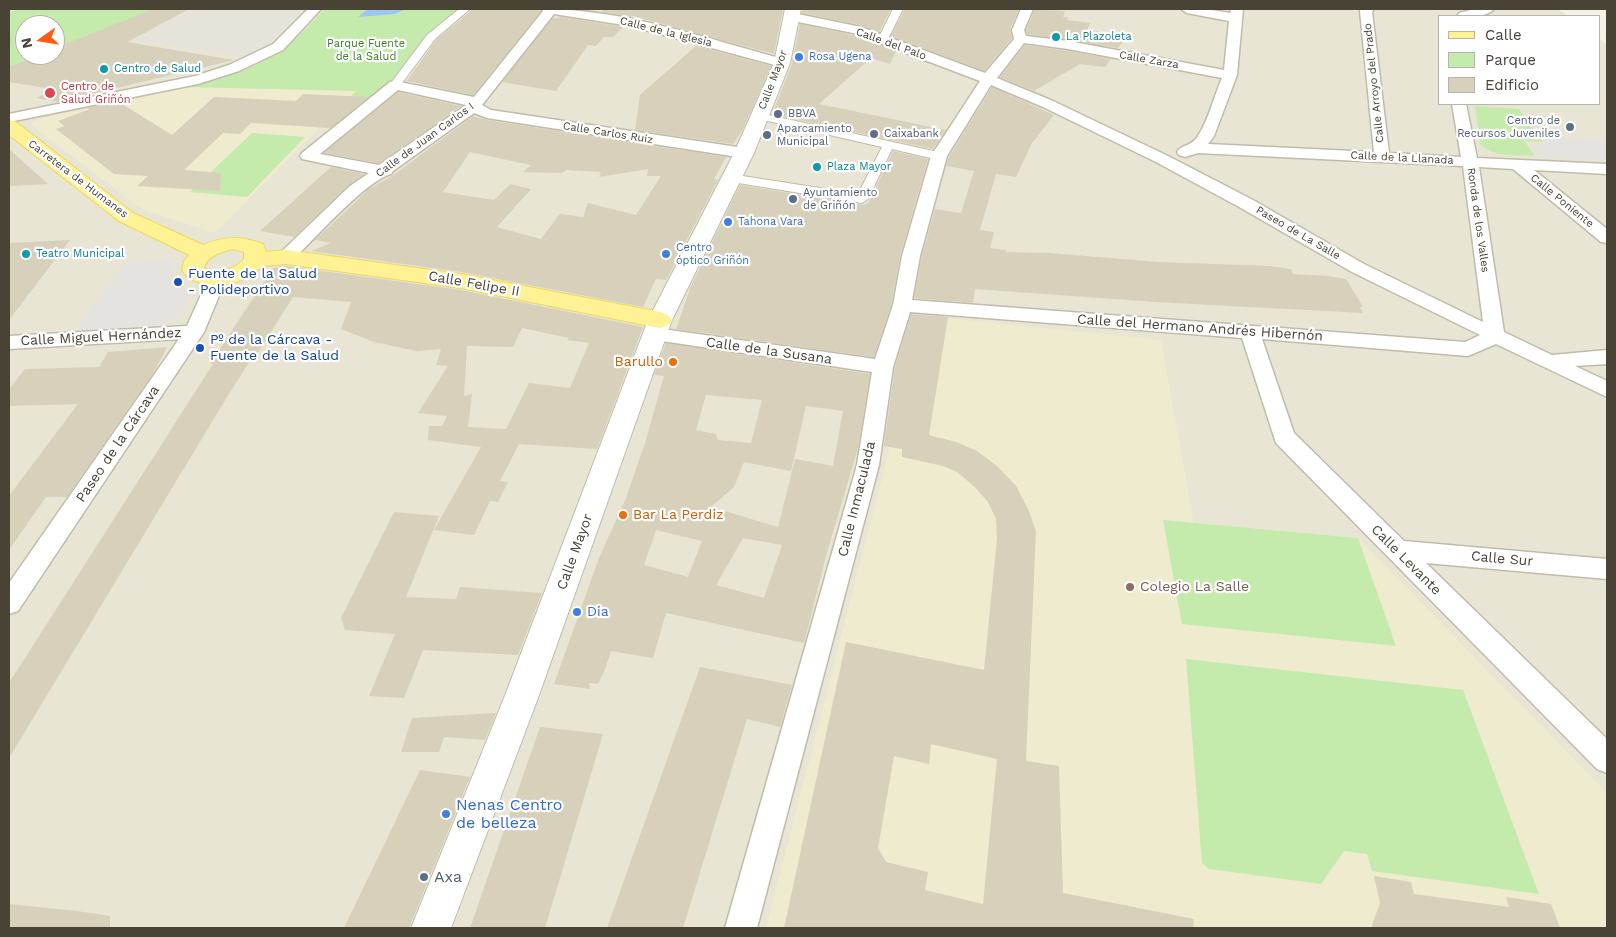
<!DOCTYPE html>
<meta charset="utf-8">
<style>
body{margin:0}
#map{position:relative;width:1616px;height:937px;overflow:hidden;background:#f4f2e6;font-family:"Work Sans",sans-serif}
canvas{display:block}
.frame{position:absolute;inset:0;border:10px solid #484335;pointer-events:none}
.legend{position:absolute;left:1438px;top:15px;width:162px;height:90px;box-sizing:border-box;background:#fff;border:1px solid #b6b4ae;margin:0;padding:6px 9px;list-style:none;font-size:15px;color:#484335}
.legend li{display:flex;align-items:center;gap:10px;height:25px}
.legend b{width:25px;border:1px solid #b6b4ae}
.north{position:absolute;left:15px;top:15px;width:50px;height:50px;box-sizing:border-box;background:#fff;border:1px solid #b6b4ae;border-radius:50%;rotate:257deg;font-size:14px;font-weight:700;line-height:20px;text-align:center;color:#484335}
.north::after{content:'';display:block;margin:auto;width:18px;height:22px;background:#ff5c13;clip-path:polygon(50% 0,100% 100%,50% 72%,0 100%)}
</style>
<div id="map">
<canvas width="1616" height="937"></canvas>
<div class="frame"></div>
<ul class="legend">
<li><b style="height:6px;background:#fff295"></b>Calle</li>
<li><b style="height:14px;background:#c5ebac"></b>Parque</li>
<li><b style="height:14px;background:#d7d0bb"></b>Edificio</li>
</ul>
<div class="north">N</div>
</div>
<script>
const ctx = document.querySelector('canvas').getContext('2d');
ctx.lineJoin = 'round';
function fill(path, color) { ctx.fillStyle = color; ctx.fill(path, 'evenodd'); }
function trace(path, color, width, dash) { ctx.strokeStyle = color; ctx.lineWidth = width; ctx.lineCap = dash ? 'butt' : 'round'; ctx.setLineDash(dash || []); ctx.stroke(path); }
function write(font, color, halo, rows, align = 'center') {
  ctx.font = font + ' "Work Sans",sans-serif'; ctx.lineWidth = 4.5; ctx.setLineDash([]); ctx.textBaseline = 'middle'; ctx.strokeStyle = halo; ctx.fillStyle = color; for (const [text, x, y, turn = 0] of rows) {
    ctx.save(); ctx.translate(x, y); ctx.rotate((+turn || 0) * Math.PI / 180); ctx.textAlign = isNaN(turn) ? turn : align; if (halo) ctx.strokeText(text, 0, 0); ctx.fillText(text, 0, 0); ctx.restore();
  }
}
const residential = new Path2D(`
 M9,9h1549l10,7h-128v88h160v-65l7,6v883h-1598zM25,25h30v30h-30z`);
const industrial = new Path2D(`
 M189,9h116l-45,41 -17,7 -110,-18z`);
const education = new Path2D(`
 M188,87l168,4 -141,142 -72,-23 -112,-85 5,-5z
 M915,315l246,25 33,183 164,15 249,255v135h-841l122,-473z`);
const green = new Path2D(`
 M17,9h155l-19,1 23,6 -35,19 -35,-7 -51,20v-23h-30v30h14l-30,12v-54z
 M325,9h140l-34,28 -36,48 -52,43 -21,-2 34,-35 -168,-4c32,-7 65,-17 92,-36 17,-11 31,-28 45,-42z
 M1475,106l44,3 24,33 -19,-1 11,15c-18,-1 -41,2 -55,-12z
 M252,133l53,4 -58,60 -57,-5z
 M1163,520l195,18 38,108 -214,-22z
 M1186,659l277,31 76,204 -167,-23 -5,-17 -23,-3 -23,33 -112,-15 -7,-6z`);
const parking = new Path2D(`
 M1543,137l61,4 3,4v16l-67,-4 -8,-13 16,1z
 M173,260l-2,14 4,9 15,10 -14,26 -20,6 -81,7 51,-70z`);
const water = new Path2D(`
 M368,9h38l-11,5 -37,3z`);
const building = new Path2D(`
 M153,9h36l-62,33 107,18 -176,42 -21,-4 14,-9 -42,-7v-15l30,-12h16v-7z
 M473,9h67l1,2 -68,84 -66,-14 29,-41z
 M605,9h178l-9,45 -141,-38 -2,1 -30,-5z
 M803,9h88l-12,23 -18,-7 -59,-12z
 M905,9h114l-9,20 2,9 -28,33 -93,-35z
 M1035,9l30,2 -2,6h5l-1,3 23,3 -3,7 40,6 -9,12 -91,-14 -1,-4z
 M561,17l62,10 -10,10h-9l-8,9 -8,-1 -32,46 -54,-9 50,-63z
 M800,24l52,11 44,16 -6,13 -19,-6 -52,46 127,26 -13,19 -161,-35 20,-50z
 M1025,45l43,6 43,8 -6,8 -25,-3 -46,27 -34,-14z
 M696,46l75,20 -29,65 -9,13 -98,-14 5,-35z
 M992,87l62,28 -22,28 -16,34 -20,-3 -16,56 14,2 -4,16 16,2v2l44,1 109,9 111,4 21,3 2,5 35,2 18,3 17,28h-3l3,6 -208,-11 -180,-13 -2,14 -59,-5 8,-42 13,-47 26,4 13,-42 -28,-5 3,-9z
 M398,92l63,14 -82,57 -55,-10z
 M303,94l65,3 -38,31 -79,-5 -11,11 -17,-1 -39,37 37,3 -1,18 -83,-5 11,-10 -34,-2 -58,-45 9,-3 -7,-5 32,-12 -3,-1 32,-6 53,33 42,-38 82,4z
 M473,116l14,4 239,37 -12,22 4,1 -52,100 -10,-1 -13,28 -182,-35 -150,-21 20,-8 -16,-3 54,-51 23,-13zM470,152l61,13 -8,7 39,1 4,-3 35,2 -2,5 49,-8 -1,7h14l-25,39 -48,-12 -5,14 -23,-3 -19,25 -44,-12 34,-38 -21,-5 -16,16 -51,-8z
 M9,149l39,35 -39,2z
 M893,151l35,8 -28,97 -9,49 -17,52 -198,-28 15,-43 49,-101 123,20 5,-2 2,-3z
 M331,167l33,7 -15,11 -55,52 -34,-6z
 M70,240l-61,80v-77z
 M286,266l175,24 182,37 -46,122 -78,-5 -19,37 8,1 -10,20 -8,-1 -16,34 -40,-5 47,-83 -53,-7 1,-14h13l5,-10 -29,-3 30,-47 -12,-1 5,-16 -25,2 -42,-9 -33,-13 10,-27 -58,-5 -37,59h-3l-26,41 -218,361v-75l204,-319h-3l63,-96zM522,328l47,10 -2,2 22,3 -19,45 -41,-5 -23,46 -38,-2 4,-33 -8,2 3,-50 46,1z
 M911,314l37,3 -19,118 27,7 21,9 20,15 19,20 12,23 8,22 -10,230 33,5 4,127 131,26 -1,9h-409l62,-286 138,28 13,-131 -1,-20 -8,-17 -13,-15 -18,-15 -14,-6 -41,-9v-8l-18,-3 11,-79zM931,744l66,15 -14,145 -58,-14 3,-18 -42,-10 -8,-14 16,-92 35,8z
 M666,343l204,31 -12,74 -32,108 -22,87 -138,-30 -13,45 -42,-7 -7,21 -6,12 -9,-1 1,6 -36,-5 45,-126 27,-60 19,-55 19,-67 -10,-1zM706,395l56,5 -11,43 -33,-3 -2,-6 -20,-4zM806,406l37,5 -10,55 -38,-7 -17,68 -67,-20 23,-20 10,-25 47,9zM656,530l46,11 -14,36 -44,-12zM743,538l39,7 -18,53 -48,-13z
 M167,347l-13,25 -87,125h-21l-37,53v-54l69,-92 -69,2v-17l16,-20 74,-2 9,-15z
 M394,512l45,4 -33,81 50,2 4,-12 82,6 -24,62 -95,-5 -19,48 -35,-2 26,-62 -50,-4 -4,-12z
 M700,667l92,18 -12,42 -33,-8 -64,209h-76z
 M496,713l-11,27 -41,-3 -5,15h-38l11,-34z
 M540,727l63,7 -58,194h-75z
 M420,770l50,7 -61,151h-65z
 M1374,876l37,6 3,12 95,13 -3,-10 45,7 9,24h-189l9,-25z
 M9,904l68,7 33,5v12h-101z`);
const pedestrian = new Path2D(`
 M459,9h11l-35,30 -36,48h-8l-2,-2 2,-2 36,-48z
 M893,9h10l-17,34h-8l-1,-2z
 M759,113l184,40 2,3 -6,4 -47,-11 -24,50 -6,4 -136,-22 -2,-3 6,-4 128,20 24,-47 -127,-29 -2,-2z`);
const minor = new Path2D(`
 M308,9h13l-38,41 -44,21 -41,13 -189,38v-8l186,-38 34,-11 44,-21z
 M542,9c83,0 165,30 245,51l2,3 -7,4 -152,-41 -76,-12 -72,91 9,5 253,38 6,2 2,3 -2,3 -6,2 -257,-40 -13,-5 -81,58 -2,3c-24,6 -79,67 -99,87l-6,1 -6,-1 -3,-4 3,-4 70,-67 19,-13 -67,-14 -2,-3 2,-3 88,-71 5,-1 79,16 69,-86zM398,90l68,15 -87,60 -59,-11z
 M1021,9h12l-9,21 2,6 42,5 156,29 5,-49 -42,-8 -6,-4h25l24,4 1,-4h12l-6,66 -23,61 -6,8 166,8 -14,-141 1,-2h13l-2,3 17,141 72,4 -9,-53h14l11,54 130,6v10l-73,-4 73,59v14l-6,-1 -88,-73 -34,-2 25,165 48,23 55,-5v14l-32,2 32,15v16l-111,-53 -28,12 -206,-17 32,94 110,108 203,18v20l-181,-16 181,176v34l-10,-4 -321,-326 -34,-105 -332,-26 -17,55 -14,98 -122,463h-32l132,-463 15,-93 -217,-32 -7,-1 -3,-5 3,-5 7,-1 220,31 18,-54 9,-49 29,-100 49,-75 -127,-48 -60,-12 -6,-4 6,-4 68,14 124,46 29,-34 -2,-9zM1024,43l44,6 154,29c-8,18 -13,41 -24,58 -7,11 -16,8 -21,16l2,3 6,2 13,-4 265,13 20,156 -119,-58 -111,-64 -85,-44 -115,-55 -56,-23zM991,85l52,22 113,55 85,46 111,64 128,63 -15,7 -553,-42 8,-44 27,-100z
 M1475,9h19c-8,9 -26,8 -37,7l2,-3z
 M217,273l7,2 2,4 -22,53 -186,279 -9,3v-31l170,-244 -170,10v-13l178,-10 21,-47 2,-4z`);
const tertiary = new Path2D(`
 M785,9h16l-11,54 -36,90 -82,167 -134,378 -87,230h-40l93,-230 144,-378 86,-167 40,-90z`);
const primary = new Path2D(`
 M9,120l7,2 117,91 70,32c23,-9 36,-9 60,-1l3,8 20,-2 175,24 199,38 8,3 4,5 -4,5 -8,3 -199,-40 -175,-24 -24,2c-17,21 -64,28 -80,4l2,-9 5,-6 -70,-34 -110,-86zM233,249l11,3v7c-8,10 -28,16 -40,9 3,-12 17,-16 29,-19z`);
const markers = [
 [1056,37,5,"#0f9aa8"],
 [799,57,5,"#3f7fe0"],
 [104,69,5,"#0f9aa8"],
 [50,93,6,"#e0444e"],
 [778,114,5,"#5c6f8a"],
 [1570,127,5,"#5c6f8a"],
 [874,134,5,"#5c6f8a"],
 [767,135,5,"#5c6f8a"],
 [817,167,5,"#0f9aa8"],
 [793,199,5,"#5c6f8a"],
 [728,222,5,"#3f7fe0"],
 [26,254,5,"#0f9aa8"],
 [666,254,5,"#3f7fe0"],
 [178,282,5,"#1a4fb4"],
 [200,348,5,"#1a4fb4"],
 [673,362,5,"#e8710a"],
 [623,515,5,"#e8710a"],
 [1130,587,5,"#8d6e63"],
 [577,612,5,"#3f7fe0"],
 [446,814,5,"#3f7fe0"],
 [424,877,5,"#5c6f8a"]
];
const farStreetnames = [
 ["Calle de la Iglesia",666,32,14],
 ["Calle del Palo",891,44,20],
 ["Calle Zarza",1149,60,10],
 ["Calle Mayor",773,80,-69],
 ["Calle Arroyo del Prado",1374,83,-96],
 ["Calle Carlos Ruiz",608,133,9],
 ["Calle de Juan Carlos I",425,140,-36],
 ["Calle de la Llanada",1402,158,3],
 ["Carretera de Humanes",78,179,37],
 ["Calle Poniente",1562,201,39],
 ["Ronda de los Valles",1478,220,82],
 ["Paseo de La Salle",1298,233,30]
];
const farCulturenames = [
 ["La Plazoleta",1066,37],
 ["Centro de Salud",114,69],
 ["Plaza Mayor",827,167],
 ["Teatro Municipal",36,254]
];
const farParknames = [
 ["Parque Fuente",366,44],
 ["de la Salud",366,57]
];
const farShopnames = [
 ["Rosa Ugena",809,57],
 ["Tahona Vara",738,222],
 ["Centro",676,248],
 ["óptico Griñón",676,261]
];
const farHealthnames = [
 ["Centro de",61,87],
 ["Salud Griñón",61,100]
];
const farServicenames = [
 ["BBVA",788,114],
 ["Centro de",1560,121,"right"],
 ["Recursos Juveniles",1560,134,"right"],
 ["Aparcamiento",777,129],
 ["Municipal",777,142],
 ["Caixabank",884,134],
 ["Ayuntamiento",803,193],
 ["de Griñón",803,206]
];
const transitNames = [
 ["Fuente de la Salud",188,274],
 ["- Polideportivo",188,290],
 ["Pº de la Cárcava -",210,340],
 ["Fuente de la Salud",210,356]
];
const streetNames = [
 ["Calle Felipe II",474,284,10],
 ["Calle del Hermano Andrés Hibernón",1200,328,4],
 ["Calle Miguel Hernández",101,337,-3],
 ["Calle de la Susana",769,351,8],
 ["Paseo de la Cárcava",118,444,-56],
 ["Calle Inmaculada",857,499,-76],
 ["Calle Mayor",575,552,-70],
 ["Calle Sur",1502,559,5],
 ["Calle Levante",1406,560,45]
];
const foodNames = [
 ["Barullo",663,362],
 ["Bar La Perdiz",633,515,"left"]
];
const educationNames = [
 ["Colegio La Salle",1140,587]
];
const shopNames = [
 ["Dia",587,612]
];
const nearShopnames = [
 ["Nenas Centro",456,805],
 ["de belleza",456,823]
];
const nearServicenames = [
 ["Axa",434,877]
];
fill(residential, '#e9e5d4');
fill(industrial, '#e6e3db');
fill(education, '#eeebcf');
fill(green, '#c5ebac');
fill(parking, '#e5e3df');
fill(water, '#9ec4f5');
fill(building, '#d7d0bb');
trace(pedestrian, '#c0bca8', 2);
trace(minor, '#c0bca8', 3);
trace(tertiary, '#c0bca8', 2);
trace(primary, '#ecd85d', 2);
fill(pedestrian, '#fff');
fill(minor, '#fff');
fill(tertiary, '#fff');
fill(primary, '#fff295');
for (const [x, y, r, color] of markers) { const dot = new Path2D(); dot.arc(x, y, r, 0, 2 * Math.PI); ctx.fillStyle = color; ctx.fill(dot); trace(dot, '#fff', 2); }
write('11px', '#484335', '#fff', farStreetnames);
write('11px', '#0d838f', '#fff', farCulturenames, 'left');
write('11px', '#387e24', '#fff', farParknames);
write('11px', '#366cbe', '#fff', farShopnames, 'left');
write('11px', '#be3a42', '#fff', farHealthnames, 'left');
write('11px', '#4e5e75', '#fff', farServicenames, 'left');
write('14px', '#164399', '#fff', transitNames, 'left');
write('14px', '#484335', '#fff', streetNames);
write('14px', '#c56008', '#fff', foodNames, 'right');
write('14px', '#785e54', '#fff', educationNames, 'left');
write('14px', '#366cbe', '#fff', shopNames, 'left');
write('16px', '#366cbe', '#fff', nearShopnames, 'left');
write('16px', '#4e5e75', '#fff', nearServicenames, 'left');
</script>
